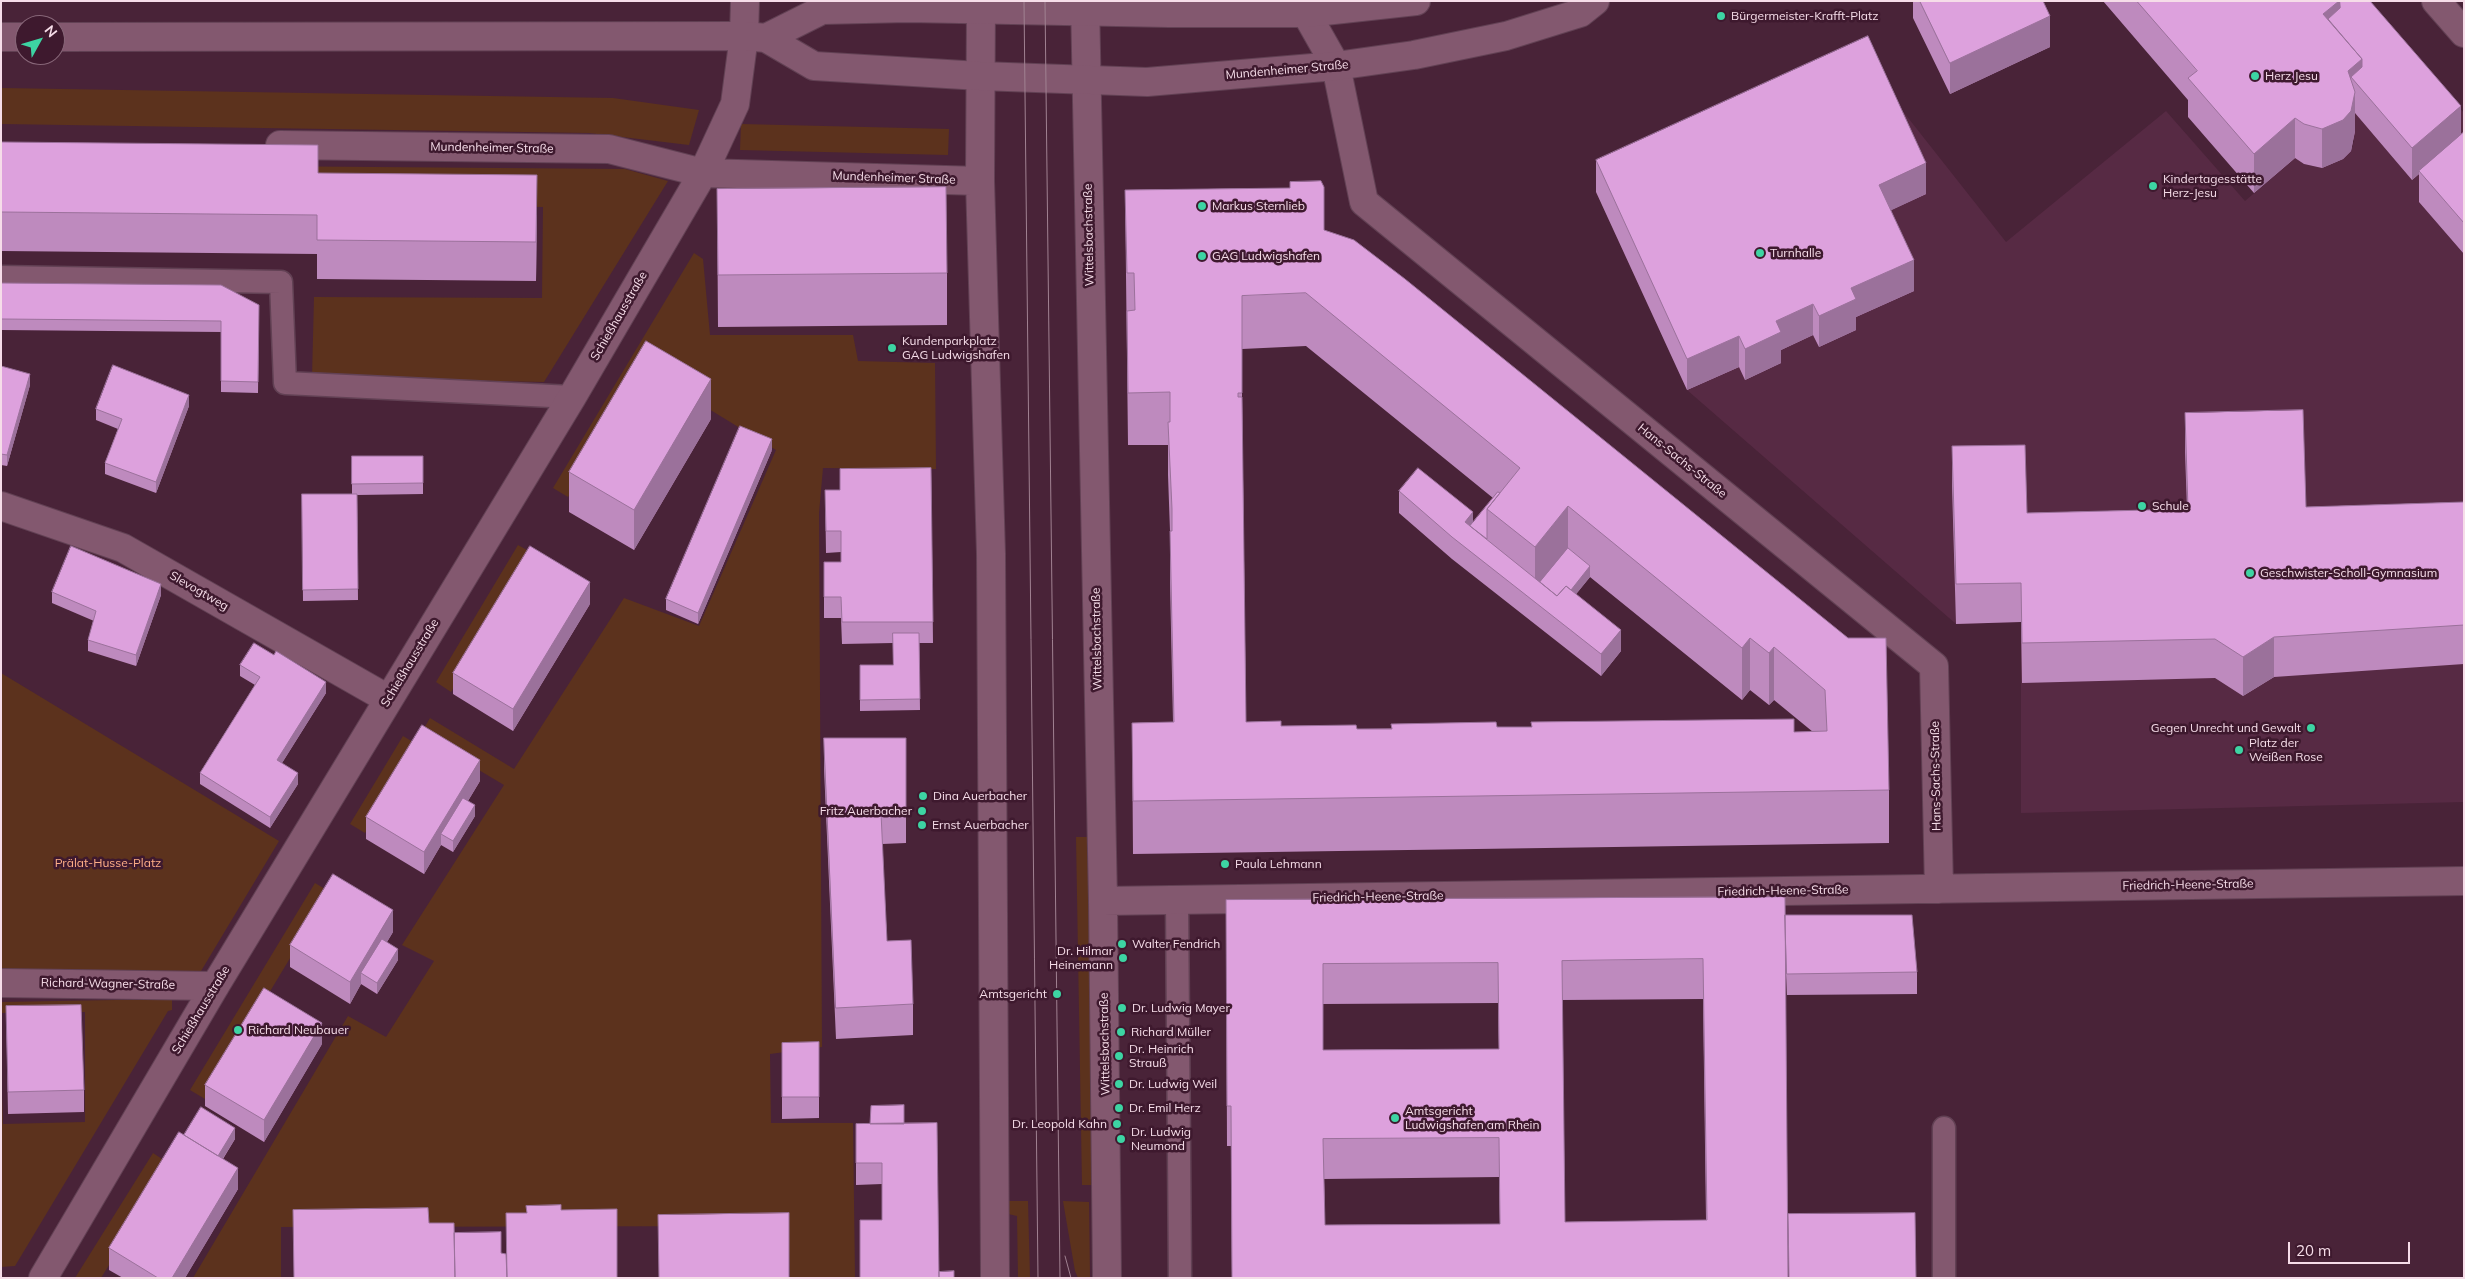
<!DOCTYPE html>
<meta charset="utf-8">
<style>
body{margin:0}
#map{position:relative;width:2465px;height:1279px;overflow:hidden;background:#492338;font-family:Mulish,sans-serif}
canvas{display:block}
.frame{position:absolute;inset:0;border:2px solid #f6dde9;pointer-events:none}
.north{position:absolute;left:15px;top:15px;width:50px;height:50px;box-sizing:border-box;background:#3e192e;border:1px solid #886779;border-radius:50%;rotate:51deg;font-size:14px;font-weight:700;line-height:20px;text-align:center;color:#f6dde9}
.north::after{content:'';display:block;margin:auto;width:18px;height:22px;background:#3dd4a3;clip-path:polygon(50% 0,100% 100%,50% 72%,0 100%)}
.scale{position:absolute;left:2288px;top:1242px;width:122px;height:22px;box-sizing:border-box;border:2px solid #f6dde9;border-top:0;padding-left:6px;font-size:15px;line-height:18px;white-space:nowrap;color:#f6dde9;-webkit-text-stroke:4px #3e192e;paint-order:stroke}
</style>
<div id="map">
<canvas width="2465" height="1279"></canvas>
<div class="frame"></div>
<div class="north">N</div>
<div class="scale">20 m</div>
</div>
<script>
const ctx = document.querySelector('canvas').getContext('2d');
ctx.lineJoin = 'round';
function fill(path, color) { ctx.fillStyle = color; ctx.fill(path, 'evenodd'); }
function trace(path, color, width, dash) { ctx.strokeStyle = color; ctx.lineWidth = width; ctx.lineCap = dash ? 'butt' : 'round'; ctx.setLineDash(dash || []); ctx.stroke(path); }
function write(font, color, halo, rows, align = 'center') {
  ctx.font = font + ' Mulish,sans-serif'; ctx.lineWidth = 5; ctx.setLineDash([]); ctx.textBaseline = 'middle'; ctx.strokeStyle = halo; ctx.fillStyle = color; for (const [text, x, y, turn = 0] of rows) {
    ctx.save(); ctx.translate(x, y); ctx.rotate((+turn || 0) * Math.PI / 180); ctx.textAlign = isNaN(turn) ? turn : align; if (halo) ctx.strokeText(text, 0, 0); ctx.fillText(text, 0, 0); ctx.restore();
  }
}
const built = new Path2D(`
 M2368,1l96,112v689l-443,11v-191l-65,2 -269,-234 -91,-198 272,-125 138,175 160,-131 79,90 50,-43 9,6 18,4 21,-9 8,-8 3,-10 -1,-21z`);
const green = new Path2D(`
 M1,88l612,10 86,12 -10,35 -100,-12 -588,-9z
 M741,124l208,5 -1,26 -208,-5z
 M1,164l624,5 43,12 -124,201 -232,-5 2,-80 228,1 1,-91 -212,-3z
 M694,253l9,6 7,76h143l5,26 77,2 1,106 -113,-1 -4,45 3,534 -52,7 1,69h82l2,155h-65l-2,-52 -507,1v51h-88l155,-262 38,21 48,-76 -32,-16 102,-160 -84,-50 10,-17 84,51 110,-171 75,28 77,-176 -131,-80 -77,127 -15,-9z
 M518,545l16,9 -83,138 -15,-10z
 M1,673l278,168 -78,130 -200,-1z
 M403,736l15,9 -53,88 -15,-9z
 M1076,837h15l5,348h-14z
 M315,883l15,9 -125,207 -15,-9z
 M172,999v11l-4,1 -153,255 -14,1v-198l2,55 82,-2v-110l-84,1v-11z
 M153,1153l18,12 -70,113h-26z
 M1003,1201h25l2,77h-12l-1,-62 -13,-3z
 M1063,1201l26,1 1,76h-12l-3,-7z`);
const service = new Path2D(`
 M1,277l280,5 4,101 287,14
 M1177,900l3,378
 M1944,1278v-150`);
const minor = new Path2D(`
 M981,1l-1,180 11,373 4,724
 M1085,1l18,900 4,377
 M1304,1l2,12 30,53 28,136 570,464 5,223
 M2436,1l28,32
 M280,145l329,4 94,24 277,8
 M1,506l122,42 265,151
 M1103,901l1361,-20
 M1,983l214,3
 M43,1278l172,-292 357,-589 131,-224 32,-69 9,-68 1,-35`);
const tertiary = new Path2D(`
 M1,37h24
 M55,37l689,-1 22,2 48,28 166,10 167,6 189,-16 78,-11 92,-19 74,-23 15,-12
 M766,38l56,-28 86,-2 261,5h137l110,-12`);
const tram = new Path2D(`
 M1024,1l14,1277
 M1045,1l15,1277
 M1065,1256l6,22`);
const wall = new Path2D(`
 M1913,1h130l7,46 -100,47 -37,-76z
 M2103,1h267l91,133 3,-2v122l-45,-52v-28l-7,6 -57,-67v18l-4,20 -8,8 -21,9 -18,-4 -9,-6 -41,35 -66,-76v-17z
 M1,142l317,31 219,42 -1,66 -219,-2v-25l-316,-3z
 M1596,160l330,34 -35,16 23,81 -58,26v13l-37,17 -6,-12 -32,15v13l-36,17 -6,-13 -52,23 -91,-198z
 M1290,182l34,48 524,408 41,152v53l-756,11 -1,-131 41,-1 -3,-139v-52l-2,-56v-30h-40l-3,-255 165,-2zM1306,346l187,152 -20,25 -74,-32v22l53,46 149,117 20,-25 -45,-57 14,-17 152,123 8,-10 19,15 5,-5 39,32h-19l-297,-5 -140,2 -76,-3 -35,-4 -4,-325v-48z
 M717,189l230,84v52l-229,2z
 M1,283l258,22 -1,88 -37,-1v-60l-220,-2z
 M1,366l29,19 -23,81 -6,-1z
 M189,406l-33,87 -51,-19v-11l13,-34 -22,-9v-11z
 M2185,413l121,94 158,-5v162l-190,13 -31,19 -28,-18 -193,5 -1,-61 -65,2 -4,-138v-40l75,67 160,-4 -2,-57z
 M711,419l-77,131 -65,-38v-40z
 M772,450l-74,174 -32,-14v-11z
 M352,456h71v38l-66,1 1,105 -55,1 -1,-107h50z
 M931,468l2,175h-14l1,67 -60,1v-46h33v-22l-51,1 -1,-26h-17v-56h17v-10l-15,1 -1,-63h15z
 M52,592l109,3 -25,71 -48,-15v-11l6,-19 -42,-18z
 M590,604l-77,127 -60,-37v-21z
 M240,665l86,28 -44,70 16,21 -28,44 -70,-44v-11l55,-88 -15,-9z
 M824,738h82v105l-24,1 5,97 26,63v31l-77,4 -12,-270z
 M480,781l-12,20 7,15 -22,36 -12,-7 -17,29 -58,-35v-22z
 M1226,900l559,15 132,57v22l-130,1 -2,-43 3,326h-556l-1,-132h-4zM1703,999l3,221 -141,2 -3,-222zM1498,1003l1,46 -176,1v-46zM1499,1177l1,47 -175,1 -1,-46z
 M393,932l-6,10 11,18 -21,34 -16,-10 -11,20 -60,-37v-22z
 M6,1006l78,84v22l-76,2z
 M819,1042v76l-37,1v-76z
 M322,1044l-58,98 -59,-36v-21z
 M856,1124h48l-22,96v-36l-26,1z
 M184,1135l51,4 -12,20 15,30 -53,89h-62l-14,-8v-22z`);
const shadedWall = new Path2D(`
 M2339,1h1v38l-17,-25z
 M2050,16v31l-100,47v-31z
 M2362,59v31l-11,-13v31l-3,-37z
 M2355,92v39l-4,20 -8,8 -21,9v-39z
 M2461,106v31l-42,34v3l-7,6v-32z
 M2295,118v40l-41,35v-39z
 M1926,163v31l-47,22v-31z
 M537,175v40l-1,66v-39z
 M1914,260v31l-58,26v13l-37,17v-31l32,-28z
 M1813,304v31l-32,15v13l-36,17v-31l31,-28z
 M1739,336v31l-52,23v-31z
 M30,374v11l-23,81v-11z
 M711,379v40l-77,131v-40z
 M189,395v11l-33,87v-11z
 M772,439v11l-74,174v-11z
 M1568,506v53l-33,29v-41z
 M1473,512v22l-8,-12z
 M1590,566v11l-33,41v-11z
 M590,582v22l-77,127v-22z
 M161,584v11l-25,71v-11z
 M1621,630v21l-20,25v-22z
 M2274,637v40l-31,19v-39z
 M1750,638v52l-8,10v-52z
 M1774,647v53l-5,5v-52z
 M326,682v11l-49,78v-11z
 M480,760v21l-34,56 -5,-3v11l-17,29v-22z
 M298,773v11l-28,44v-11z
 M475,805v11l-22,36v-11z
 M393,910v22l-27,44 -5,-3v11l-11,20v-22z
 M398,949v11l-21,34v-11z
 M322,1023v21l-58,98v-22z
 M235,1128v11l-22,35v-11z
 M238,1168v21l-53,89h-13z`);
const building = new Path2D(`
 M1920,1h123l7,15 -100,47z
 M2137,1h202l-16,13 39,45 -14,12 7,21 -4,19 -8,9 -21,9 -18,-5 -9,-6 -41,36 -66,-76 9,-7z
 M2340,1h30l91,105 -49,42 -61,-71 11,-10v-8l-34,-40 12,-11z
 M1868,36l58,127 -47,22 35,75 -63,28 5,11 -37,17 -6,-12 -37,17 5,11 -36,17 -6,-13 -52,23 -91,-199z
 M2464,132v91l-45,-52z
 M1,142l317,3v28l219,2 -1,67 -219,-2v-25l-316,-3z
 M1321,181l3,6v43l30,10 51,39 443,359h38l3,152 -756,11 -1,-78 42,-1 -4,-191h2v-22l-4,-87h2v-30l-42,1 -1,-82 8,-1 -1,-37h-7l-2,-83 165,-2v-6zM1306,293l214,175 -33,41 48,38 33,-41 174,142 8,-10 19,15 5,-6 51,43 2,41 -33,1v-13l-263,3 1,5h-35l-1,-5 -105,2 1,5h-35l-1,-4 -75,1v-5l-35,1 -4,-325h-4v-4h4v-97z
 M946,187l1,86 -229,2 -1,-86z
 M1,283l220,2 38,20 -1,77 -37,-1v-60l-220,-2z
 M646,341l65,38 -77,131 -65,-38z
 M113,365l76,30 -33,87 -51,-19 17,-44 -26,-10z
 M1,366l29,8 -23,81 -6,-1z
 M2303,410l3,97 158,-5v123l-190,12 -31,20 -28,-18 -193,4 -1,-60 -65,1 -4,-138 73,-1 2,68 161,-4 -3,-96z
 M740,426l32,13 -74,174 -32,-14z
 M352,456h71v27l-71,1z
 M931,468l2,154h-91l-1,-25h-17v-35h17v-31h-15l-1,-41h15v-21z
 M1418,468l55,44 -8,10 92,74 9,-10 55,44 -20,24 -149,-117 -53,-46z
 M1498,492l2,1 -13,16v30l-17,-13z
 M302,494h55l1,95 -55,1z
 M71,546l90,38 -25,71 -48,-15 8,-29 -44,-19z
 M530,546l60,36 -77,127 -60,-36z
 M1568,548l22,18 -19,24 -5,-4 -9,10 -17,-14z
 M893,633h26l1,66 -60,1v-35h33z
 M254,643l20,12 2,-4 50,31 -49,78 21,13 -28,44 -70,-44 60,-96 -20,-12z
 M422,725l58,35 -56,92 -58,-35z
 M824,738h82v74l-25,1 6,128 24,-1 2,64 -77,4z
 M463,798l12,7 -22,36 -12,-7z
 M333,874l60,36 -43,72 -60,-37z
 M1785,897l3,381h-556l-1,-172h-4l-1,-206zM1703,959l4,261 -142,2 -3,-261zM1498,963l1,86 -176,1v-86zM1499,1138l1,86 -175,1 -2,-86z
 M1785,915h127l5,57 -130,2z
 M382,939l16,10 -21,34 -16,-10z
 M264,988l58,35 -58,97 -59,-35z
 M81,1005l3,85 -76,2 -2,-86z
 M819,1042v55h-37v-54z
 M904,1105v19h-34l1,-18z
 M201,1107l34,21 -17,28 -34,-21z
 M937,1123l2,155h-79v-58h22v-57h-26v-39z
 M179,1132l59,36 -66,110h-14l-49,-30z
 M561,1205v5l56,-1v69h-110l-1,-65h21l-1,-7z
 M428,1208l1,15h25l1,55h-161l-1,-68z
 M789,1213v65h-130l-1,-63z
 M1915,1213l1,65h-127l-1,-64z
 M501,1232v21l5,1 1,24h-52l-1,-45z
 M954,1271v7h-15v-6z`);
const markers = [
 [1721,16,5,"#3dd4a3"],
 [2255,76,5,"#3dd4a3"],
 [2153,186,5,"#3dd4a3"],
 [1202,206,5,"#3dd4a3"],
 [1760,253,5,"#3dd4a3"],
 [1202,256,5,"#3dd4a3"],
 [892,348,5,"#3dd4a3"],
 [2142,506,5,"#3dd4a3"],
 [2250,573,5,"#3dd4a3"],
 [2311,728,5,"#3dd4a3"],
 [2239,750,5,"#3dd4a3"],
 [923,796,5,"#3dd4a3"],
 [922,811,5,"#3dd4a3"],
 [922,825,5,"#3dd4a3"],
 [1225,864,5,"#3dd4a3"],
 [1122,944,5,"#3dd4a3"],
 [1123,958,5,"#3dd4a3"],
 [1057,994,5,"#3dd4a3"],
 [1122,1008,5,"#3dd4a3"],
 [238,1030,5,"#3dd4a3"],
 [1121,1032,5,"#3dd4a3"],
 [1119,1056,5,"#3dd4a3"],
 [1119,1084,5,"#3dd4a3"],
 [1119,1108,5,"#3dd4a3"],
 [1395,1118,5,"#3dd4a3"],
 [1117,1124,5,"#3dd4a3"],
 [1121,1139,5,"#3dd4a3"]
];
const poiNames = [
 ["Bürgermeister-Krafft-Platz",1731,16],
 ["Herz Jesu",2265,76],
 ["Kindertagesstätte",2163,179],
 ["Herz-Jesu",2163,193],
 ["Markus Sternlieb",1212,206],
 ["Turnhalle",1770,253],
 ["GAG Ludwigshafen",1212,256],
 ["Kundenparkplatz",902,341],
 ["GAG Ludwigshafen",902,355],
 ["Schule",2152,506],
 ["Geschwister-Scholl-Gymnasium",2260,573],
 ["Gegen Unrecht und Gewalt",2301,728,"right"],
 ["Platz der",2249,743],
 ["Weißen Rose",2249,757],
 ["Dina Auerbacher",933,796],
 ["Fritz Auerbacher",912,811,"right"],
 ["Ernst Auerbacher",932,825],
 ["Paula Lehmann",1235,864],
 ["Walter Fendrich",1132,944],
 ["Dr. Hilmar",1113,951,"right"],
 ["Heinemann",1113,965,"right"],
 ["Amtsgericht",1047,994,"right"],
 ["Dr. Ludwig Mayer",1132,1008],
 ["Richard Neubauer",248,1030],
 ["Richard Müller",1131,1032],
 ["Dr. Heinrich",1129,1049],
 ["Strauß",1129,1063],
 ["Dr. Ludwig Weil",1129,1084],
 ["Dr. Emil Herz",1129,1108],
 ["Amtsgericht",1405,1111],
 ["Ludwigshafen am Rhein",1405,1125],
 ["Dr. Leopold Kahn",1107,1124,"right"],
 ["Dr. Ludwig",1131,1132],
 ["Neumond",1131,1146]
];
const streetNames = [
 ["Mundenheimer Straße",1287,70,-5],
 ["Mundenheimer Straße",492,148,1],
 ["Mundenheimer Straße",894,178,2],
 ["Wittelsbachstraße",1089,235,-91],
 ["Schießhausstraße",619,316,-60],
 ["Hans-Sachs-Straße",1682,461,39],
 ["Slevogtweg",199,591,30],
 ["Wittelsbachstraße",1097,639,-91],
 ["Schießhausstraße",410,663,-59],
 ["Hans-Sachs-Straße",1936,776,-91],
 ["Friedrich-Heene-Straße",2188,885,-1],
 ["Friedrich-Heene-Straße",1783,891,-1],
 ["Friedrich-Heene-Straße",1378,897,-1],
 ["Richard-Wagner-Straße",108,984,1],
 ["Schießhausstraße",201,1010,-59],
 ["Wittelsbachstraße",1105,1044,-91]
];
const parkNames = [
 ["Prälat-Husse-Platz",108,863]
];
fill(built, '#572a44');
fill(green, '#5c321d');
trace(service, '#624154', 25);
trace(minor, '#624154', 30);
trace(tertiary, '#624154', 30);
trace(service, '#83586f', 22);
trace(minor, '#83586f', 28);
trace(tertiary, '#83586f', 28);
trace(tram, '#a18292', 1);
fill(wall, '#be8abe');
fill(shadedWall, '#9b719b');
fill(building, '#dda1dd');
trace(building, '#9b719b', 1);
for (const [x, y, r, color] of markers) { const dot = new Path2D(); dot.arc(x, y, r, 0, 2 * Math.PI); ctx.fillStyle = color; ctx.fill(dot); trace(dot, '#3e192e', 2); }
write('12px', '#f6dde9', '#3e192e', poiNames, 'left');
write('12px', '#f6dde9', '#3e192e', streetNames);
write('12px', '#feae87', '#3e192e', parkNames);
</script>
